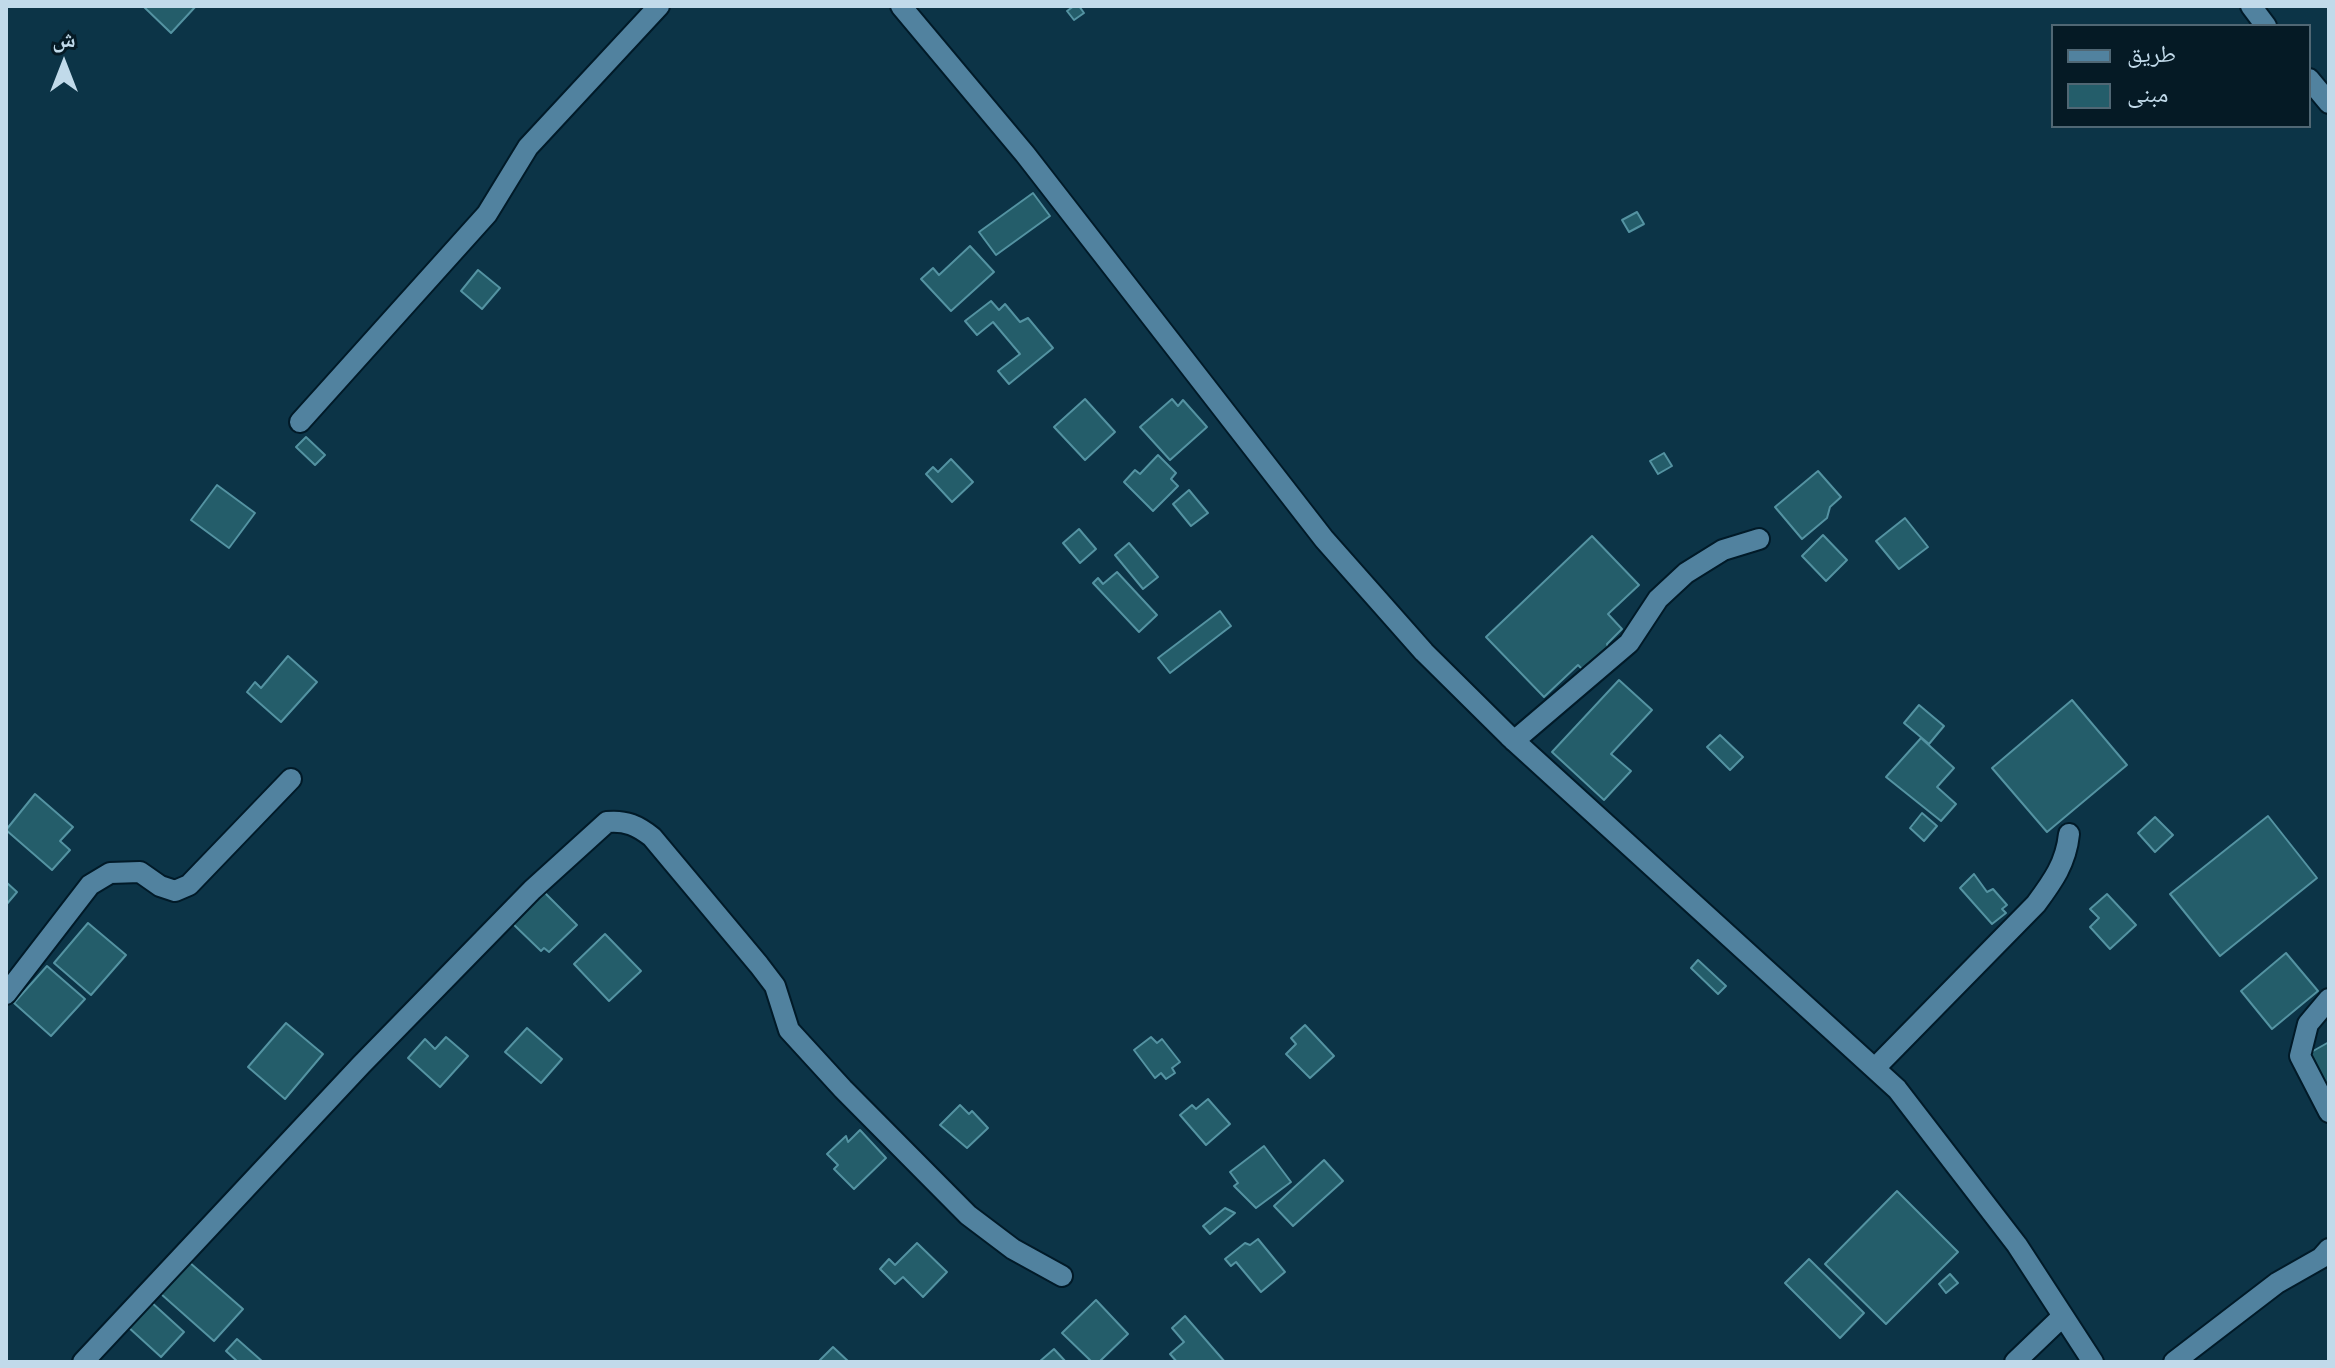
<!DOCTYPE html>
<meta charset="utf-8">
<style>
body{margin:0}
#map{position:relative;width:2335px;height:1368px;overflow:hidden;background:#0c3447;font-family:Helvetica,"Noto Naskh Arabic",sans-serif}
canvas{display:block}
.frame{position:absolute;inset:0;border:8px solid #c1daea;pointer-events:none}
.legend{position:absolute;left:2051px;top:24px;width:260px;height:104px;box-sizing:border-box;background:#051a25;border:2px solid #506774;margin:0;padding:10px 14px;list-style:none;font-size:24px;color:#c1daea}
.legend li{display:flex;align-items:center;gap:16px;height:40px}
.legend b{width:40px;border:2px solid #506774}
.north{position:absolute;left:24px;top:24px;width:80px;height:80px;-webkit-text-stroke:6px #051a25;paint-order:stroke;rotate:0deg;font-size:22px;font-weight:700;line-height:32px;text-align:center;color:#c1daea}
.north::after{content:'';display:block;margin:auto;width:28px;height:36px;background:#c1daea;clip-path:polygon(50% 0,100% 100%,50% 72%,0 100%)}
</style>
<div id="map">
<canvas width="2335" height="1368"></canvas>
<div class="frame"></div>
<ul class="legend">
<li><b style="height:10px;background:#51829f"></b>طريق</li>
<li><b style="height:22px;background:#245d6a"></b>مبنى</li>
</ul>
<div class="north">ش</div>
</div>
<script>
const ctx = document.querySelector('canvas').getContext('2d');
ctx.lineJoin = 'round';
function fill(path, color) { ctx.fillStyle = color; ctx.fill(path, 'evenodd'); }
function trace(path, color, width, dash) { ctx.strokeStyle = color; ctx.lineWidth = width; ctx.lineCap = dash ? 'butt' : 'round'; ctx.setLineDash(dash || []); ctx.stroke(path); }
const building = new Path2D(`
 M143,6h53l-25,27z
 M1074,6h5l5,7 -10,7 -7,-9z
 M1033,193l17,23 -54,39 -17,-23z
 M1637,212l7,12 -15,8 -7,-12z
 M970,246l24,26 -43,39 -30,-32 12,-11 6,7z
 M478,270l22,18 -18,21 -21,-18z
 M991,301l8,9 6,-6 15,18 8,-4 25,30 -44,36 -11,-13 22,-17 -27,-32 -16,13 -12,-14z
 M1085,399l30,33 -30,28 -31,-33z
 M1172,399l6,7 5,-6 24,27 -37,33 -30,-33z
 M306,437l19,18 -10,10 -19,-18z
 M1664,453l8,13 -14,8 -8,-13z
 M1158,455l18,18 -5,6 7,7 -25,25 -29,-29 11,-12 5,4z
 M951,459l22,23 -21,20 -26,-28 7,-7 5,5z
 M1818,471l23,26 -11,10 -3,11 -25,21 -27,-32z
 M217,485l38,28 -26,35 -38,-28z
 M1189,490l19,23 -17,13 -18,-22z
 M1905,518l23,29 -29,22 -23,-28z
 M1079,529l17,20 -16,14 -17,-20z
 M1823,535l24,25 -21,21 -24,-25z
 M1592,536l47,49 -31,29 14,15 -15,15 2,7 -23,22 -8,-8 -34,32 -58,-60z
 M1129,543l29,34 -15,12 -28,-34z
 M1117,572l40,43 -18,17 -46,-49 5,-5 5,6z
 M1220,611l11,15 -61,47 -12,-15z
 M288,656l29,26 -36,40 -34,-30 8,-10 6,6z
 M1619,680l33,30 -41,44 20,17 -27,29 -52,-48z
 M2072,700l55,65 -80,67 -55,-64z
 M1919,705l25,21 -15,18 -25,-21z
 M1720,735l23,22 -13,13 -23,-23z
 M1921,738l33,30 -17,19 19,17 -15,17 -55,-44z
 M35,794l38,33 -13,14 10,9 -18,20 -46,-40z
 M1922,813l15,13 -13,15 -14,-13z
 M2268,816l49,62 -97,78 -50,-62z
 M2155,817l18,18 -18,17 -17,-19z
 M1974,874l13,18 6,-3 14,16 -5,4 4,4 -14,11 -32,-36z
 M6,882l11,10 -11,13z
 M544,892l33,33 -28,27 -5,-4 -3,3 -29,-28z
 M2107,894l29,31 -26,24 -20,-22 9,-9 -9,-9z
 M88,923l38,32 -35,40 -37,-32z
 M605,934l36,37 -32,30 -35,-37z
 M2286,953l32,38 -46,38 -31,-38z
 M1698,960l28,26 -8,8 -27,-26z
 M47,966l38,33 -34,37 -37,-33z
 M286,1023l37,31 -38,45 -37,-32z
 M1305,1025l29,31 -24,22 -24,-24 10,-10 -5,-6z
 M527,1028l35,31 -21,24 -36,-31z
 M446,1037l22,19 -28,31 -32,-29 17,-19 10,10z
 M1151,1037l6,6 5,-4 18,23 -8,6 3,5 -9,6 -5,-6 -6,5 -21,-28z
 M2329,1042v41l-5,3 -18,-31z
 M1208,1099l22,25 -24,21 -26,-30 12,-10 4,4z
 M960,1105l9,9 3,-3 16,17 -21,20 -27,-23z
 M860,1130l26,28 -32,31 -20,-20 4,-4 -11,-11 19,-18 2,6z
 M1264,1146l27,36 -35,26 -22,-22 4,-3 -8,-11z
 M1324,1160l19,21 -50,45 -19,-20z
 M1897,1191l61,61 -72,72 -61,-60z
 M1225,1208l10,5 -25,21 -7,-8z
 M1258,1239l27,33 -24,20 -25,-30 -5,4 -6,-7 20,-16 5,2z
 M917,1243l30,29 -24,25 -20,-20 -8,7 -15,-15 9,-10 6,6z
 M1809,1259l55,54 -24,25 -55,-55z
 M189,1262l54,47 -29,32 -53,-47z
 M1950,1274l8,9 -12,10 -7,-9z
 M1096,1300l32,34 -29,28h-7l-30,-29z
 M150,1301l34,31 -23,25 -34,-31z
 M1185,1316l40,46h-48l-7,-8 14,-12 -12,-14z
 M237,1339l26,23h-25l-12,-11z
 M833,1347l16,15h-31z
 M1054,1349l12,13h-27z`);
const minor = new Path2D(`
 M901,6l124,148 299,385 100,113 85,84 388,353 120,156 76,117
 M2251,6l15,20
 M2309,79l20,24
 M300,422l187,-208 41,-67 131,-141
 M1514,741l115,-98 29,-44 28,-26 37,-23 36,-11
 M6,994l84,-109 20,-12 30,-1 20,14 15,5 14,-6 102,-106
 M2329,999l-21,25 -8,32 29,56
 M1875,1068l161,-164c17,-23 30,-41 33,-70
 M83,1362l278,-297 171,-175 75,-68c19,-2 31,4 45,15l107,128 16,21 14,44 54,59 125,126 45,34 49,27
 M2015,1362l48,-46
 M2174,1362l103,-79 44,-25 8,-9`);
fill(building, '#245d6a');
trace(building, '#5493a2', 2);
trace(minor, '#011a28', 24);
trace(minor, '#51829f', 20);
</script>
